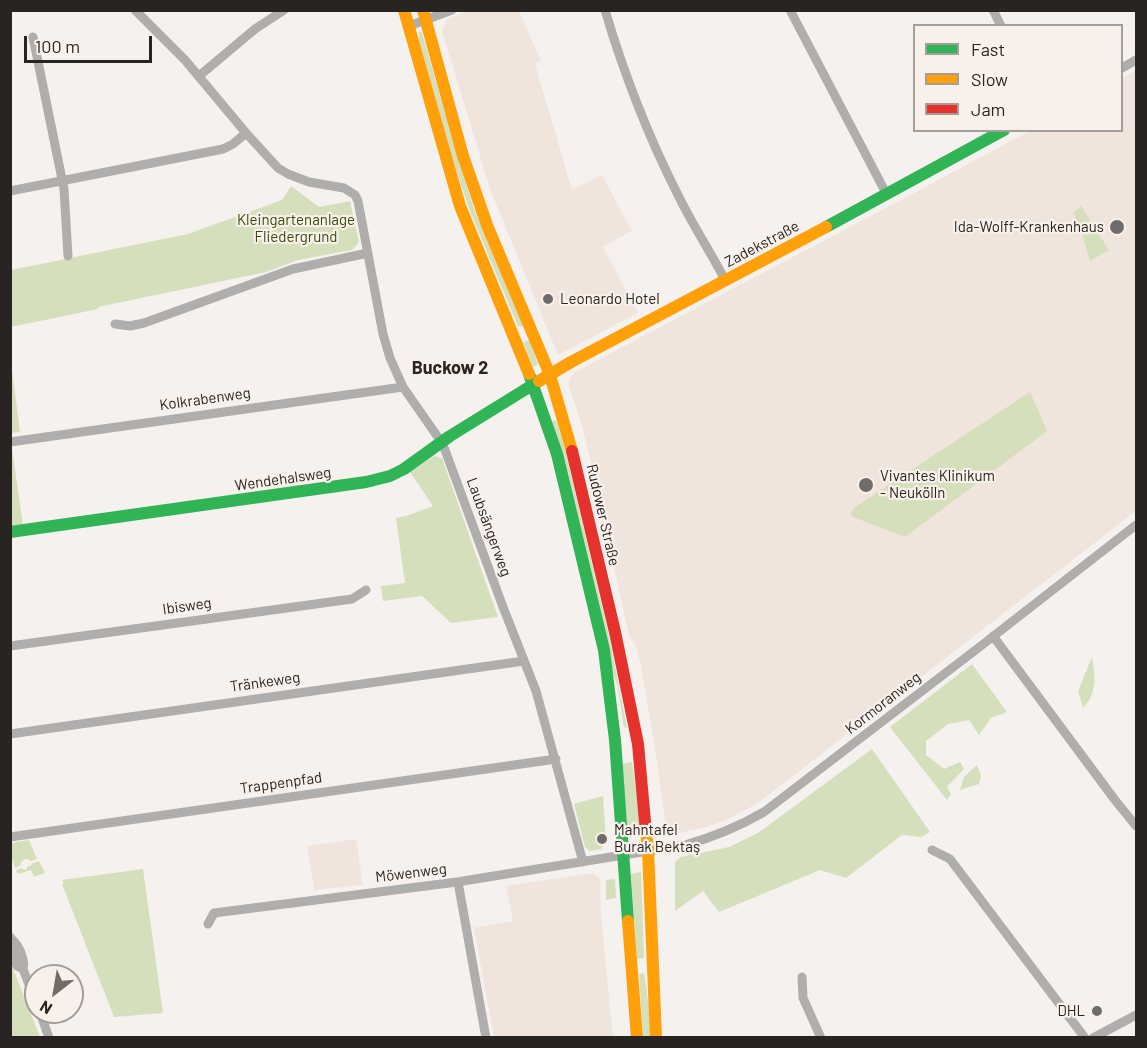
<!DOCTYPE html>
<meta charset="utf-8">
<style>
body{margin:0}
#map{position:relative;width:1147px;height:1048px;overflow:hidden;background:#f5f1ee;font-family:Barlow,sans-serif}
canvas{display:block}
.frame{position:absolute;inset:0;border:12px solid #272422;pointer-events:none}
.legend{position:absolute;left:913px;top:24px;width:210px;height:108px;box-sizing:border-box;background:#f8f0eb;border:2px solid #a49e9b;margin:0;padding:8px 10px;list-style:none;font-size:18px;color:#272422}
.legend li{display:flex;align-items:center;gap:12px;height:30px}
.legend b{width:30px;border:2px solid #a49e9b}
.north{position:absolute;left:24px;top:964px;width:60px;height:60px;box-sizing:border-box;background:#f8f0eb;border:2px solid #a49e9b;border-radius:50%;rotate:211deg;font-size:16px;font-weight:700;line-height:24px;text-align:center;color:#272422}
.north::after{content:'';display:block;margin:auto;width:21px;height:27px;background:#6f6c69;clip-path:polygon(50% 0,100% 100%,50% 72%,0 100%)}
.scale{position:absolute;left:24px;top:36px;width:128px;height:27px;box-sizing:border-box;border:3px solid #272422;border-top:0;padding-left:8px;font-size:18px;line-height:21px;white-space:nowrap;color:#272422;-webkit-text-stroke:4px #f8f0eb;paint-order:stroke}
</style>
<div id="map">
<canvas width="1147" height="1048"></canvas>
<div class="frame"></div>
<ul class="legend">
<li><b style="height:8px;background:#30b455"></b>Fast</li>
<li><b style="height:8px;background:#ff9f0a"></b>Slow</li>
<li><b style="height:8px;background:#e5322d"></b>Jam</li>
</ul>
<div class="north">N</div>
<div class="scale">100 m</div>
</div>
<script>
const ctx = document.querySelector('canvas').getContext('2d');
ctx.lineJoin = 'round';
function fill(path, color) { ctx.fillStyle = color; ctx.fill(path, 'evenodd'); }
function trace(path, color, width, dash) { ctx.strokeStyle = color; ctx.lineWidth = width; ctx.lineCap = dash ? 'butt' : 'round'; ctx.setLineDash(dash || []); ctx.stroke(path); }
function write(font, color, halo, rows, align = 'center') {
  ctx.font = font + ' Barlow,sans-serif'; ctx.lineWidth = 4.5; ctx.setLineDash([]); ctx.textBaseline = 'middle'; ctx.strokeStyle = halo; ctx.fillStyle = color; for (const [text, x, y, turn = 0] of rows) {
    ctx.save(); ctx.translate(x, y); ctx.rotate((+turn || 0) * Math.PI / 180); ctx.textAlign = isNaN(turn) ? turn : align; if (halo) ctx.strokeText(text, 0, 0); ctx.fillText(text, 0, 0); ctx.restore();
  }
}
const built = new Path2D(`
 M467,11h52l22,50 -6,3 37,126 30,-15 30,56 -29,16 35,66 -80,42 -68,-166 -48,-158 5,-12z
 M1136,70v441l-378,292 -32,17 -19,7 -34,7 -7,-9 -12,-83 -14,-81 -4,-14 -7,-12 -39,-177 -10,-39 -12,-35 5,-11 311,-164 146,-78 92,-1v-52z
 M356,839l7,46 -49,5 -7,-44z
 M594,873l6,6 1,36 12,122h-119l-20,-109 39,-7 -7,-35z`);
const green = new Path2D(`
 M419,31l3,2 36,126 16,50 49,116 -2,2 -3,-1 -48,-115 -17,-51 -34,-120z
 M291,186l28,21 31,-6 9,41 -7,8 -54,10 -32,12 -168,35v2l-87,18v-57l177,-36 94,-34z
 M1081,206l28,44 -19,11 -7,-24 -10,-24z
 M529,340l9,24 -5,3 -10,-25z
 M10,354l10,78 -9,1h-1z
 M1030,392l17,39 -142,106 -52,-20 -2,-4 4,-6z
 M554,420l3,2 7,23 45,191 18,92 -3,-1 -1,-4 -5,-36 -6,-16 -60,-249z
 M10,448h2l11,78 -12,1z
 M434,456l8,2 56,159 -47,6 -29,-27 -39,5 -2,-15 24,-3 -9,-65 10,-2 27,-10 -23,-34z
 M1092,657c3,19 6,35 -9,51l-5,-17z
 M972,664l35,48 -16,6 -12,17 -10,-15 -21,4 -22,17v14l18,14 16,-7 4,7 -17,18 4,7 -4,6 -57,-73z
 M872,749l58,83 -9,5 -19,-2 -56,43 -26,-8 -101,42 -16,-21 -28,20v-49l6,-5 48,-10 29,-14z
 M632,762l10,71 -14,1 -6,-70z
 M977,765l4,11 -2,8 -19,6 4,-13z
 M603,796l3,46 -5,7 -11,2 -5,-4 -11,-43z
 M29,840l8,19 -6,2c-4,-4 -10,-2 -10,4l-6,3 -3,-10 -1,-15z
 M39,861l6,12 -11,4 -3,-7 -13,4 -2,-4 6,-2 2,2 3,-1v-2l5,-2 -1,-1z
 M143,869l20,144 -49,4 -52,-133h2l-2,-4z
 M641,872l3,86 -7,1 -6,-85z
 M615,879l1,19 -10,2v-20z
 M10,961l30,76h-29z
 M644,973l6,40 2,24h-9l-4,-63z`);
const street = new Path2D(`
 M135,10l50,50 61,73 32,35 10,6 21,8 35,6 11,7 3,6 25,133 7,24 13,29 39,56 3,7 58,157 33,84 47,171
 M605,10c19,64 43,126 73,185 14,29 32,56 47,85
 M790,10l97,185
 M993,10l8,16
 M409,26l43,-16
 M33,37l31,152 4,67
 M1122,68l14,-8
 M199,76l56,-47 29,-19
 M10,191l213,-42 10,-5 13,-11
 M115,324l15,2 14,-3 149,-54 75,-16
 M10,442l393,-55
 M993,636l122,164 21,26
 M10,646l342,-47 14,-9
 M10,734l514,-73
 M10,837l546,-78
 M932,850l18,9 135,179
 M458,882l28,156
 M208,924l6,-11 243,-31 228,-37c29,-8 53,-18 79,-33l222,-170 150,-117
 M10,937c2,3 5,5 7,8 4,6 8,17 6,24l13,34
 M10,949l7,17 6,3
 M802,977l1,21 18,40
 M40,1012l9,26
 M1093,1038l43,-23`);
const fast = new Path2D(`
 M826,227l178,-97
 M529,374l28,80 47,196 11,90 13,181
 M10,532l356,-50 24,-6 14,-7 46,-33 89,-55`);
const slow = new Path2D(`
 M404,10l56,196 69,168
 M423,10l40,146 24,69 63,150 22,76
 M539,381l32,-19 255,-135
 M645,822l3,28 8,188
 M628,921l9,117`);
const jam = new Path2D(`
 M572,451l43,181 23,112 7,78`);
const markers = [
 [1117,227,8,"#6f6c69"],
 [548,299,6,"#6f6c69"],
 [866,485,8,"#6f6c69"],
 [602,839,6,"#6f6c69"],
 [1097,1011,6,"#6f6c69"]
];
const parkNames = [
 ["Kleingartenanlage",296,220],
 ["Fliedergrund",296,237]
];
const poiNames = [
 ["Ida-Wolff-Krankenhaus",1104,227,"right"],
 ["Leonardo Hotel",560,299],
 ["Vivantes Klinikum",880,476],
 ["- Neukölln",880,493],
 ["Mahntafel",614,830],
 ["Burak Bektaş",614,847],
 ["DHL",1085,1011,"right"]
];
const streetNames = [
 ["Zadekstraße",762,244,-28],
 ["Kolkrabenweg",205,399,-8],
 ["Wendehalsweg",283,479,-8],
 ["Rudower Straße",603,515,77],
 ["Laubsängerweg",489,527,70],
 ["Ibisweg",187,606,-8],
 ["Tränkeweg",265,682,-8],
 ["Kormoranweg",883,703,-38],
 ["Trappenpfad",281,783,-8],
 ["Möwenweg",411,873,-7]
];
const quarterNames = [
 ["Buckow 2",450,368]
];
fill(built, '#efe5dd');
fill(green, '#d6dfbc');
trace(street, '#afaead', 9);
trace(fast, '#30b455', 12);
trace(slow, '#ff9f0a', 12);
trace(jam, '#e5322d', 12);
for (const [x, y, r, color] of markers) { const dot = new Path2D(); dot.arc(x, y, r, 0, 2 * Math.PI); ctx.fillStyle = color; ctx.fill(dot); trace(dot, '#f8f0eb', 2); }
write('15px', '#394a0a', '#f8f0eb', parkNames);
write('15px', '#272422', '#f8f0eb', poiNames, 'left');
write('15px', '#272422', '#f8f0eb', streetNames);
write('bold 18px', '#272422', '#f8f0eb', quarterNames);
</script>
